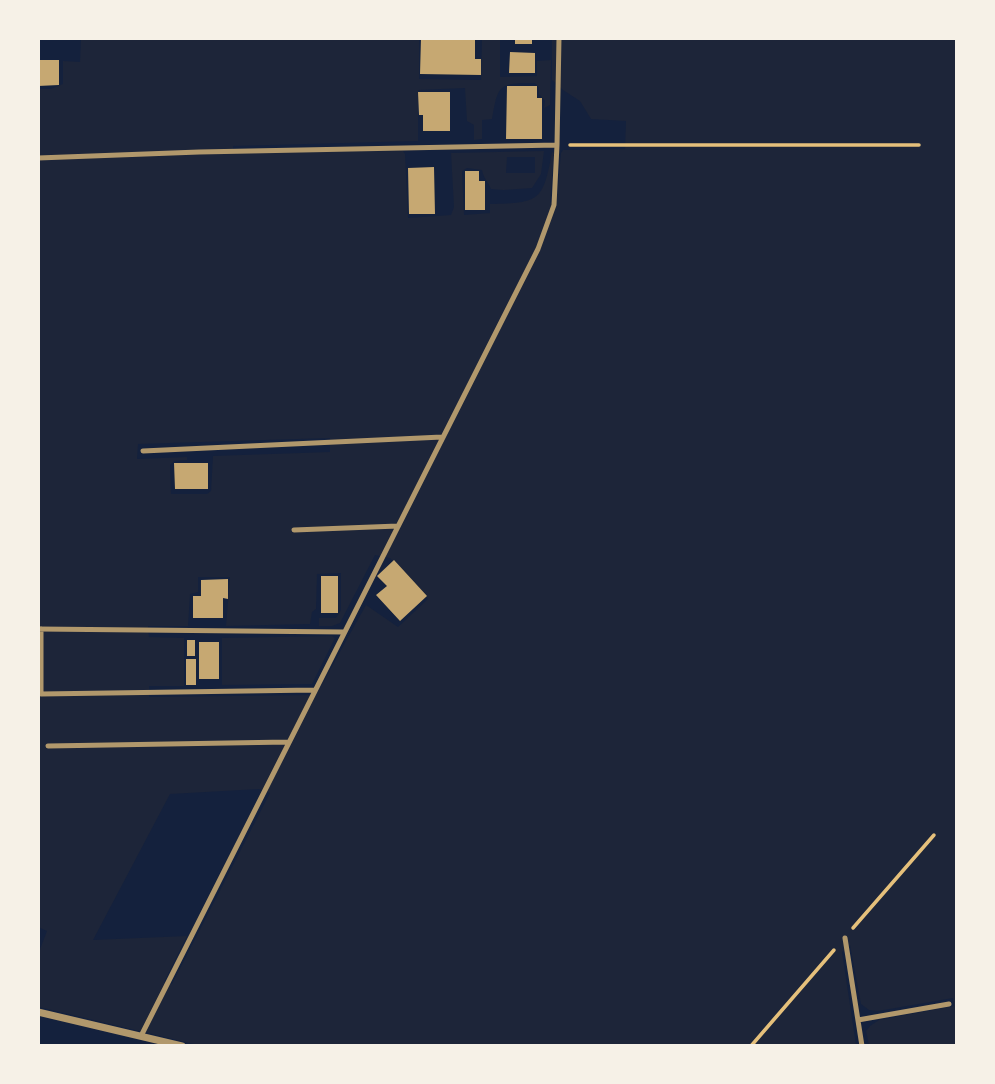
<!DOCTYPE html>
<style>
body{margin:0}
#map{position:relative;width:995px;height:1084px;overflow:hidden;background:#14213d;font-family:"Public Sans",sans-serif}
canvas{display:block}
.frame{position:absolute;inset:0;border:40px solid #f6f1e7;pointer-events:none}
</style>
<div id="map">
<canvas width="995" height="1084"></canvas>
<div class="frame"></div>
</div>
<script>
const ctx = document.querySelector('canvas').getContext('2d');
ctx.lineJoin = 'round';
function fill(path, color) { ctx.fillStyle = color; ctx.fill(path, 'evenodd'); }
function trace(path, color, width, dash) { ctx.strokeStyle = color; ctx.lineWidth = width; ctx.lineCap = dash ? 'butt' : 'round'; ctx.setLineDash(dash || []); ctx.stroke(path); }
const green = new Path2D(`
 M81,39h338v40l62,1 1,-41h18v38l37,-1v-15l14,-1 -1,45 -6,3 1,-7 -6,-7v-6l-4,-5c-36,0 -37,1 -43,36l-10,1v19l-8,1v-15l-7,-4 -2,-33 -47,2v51l-185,5v6l170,-1 2,3 3,64 43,-3 3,-8 -3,-54 93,-2 -3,23 -9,14 -29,2 -12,-1c-3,-7 -8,-12 -9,-19l-15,-2 -5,3 2,44 26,-2v-9c50,-1 53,-3 62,-52l2,1 -4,50 7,-6 4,-44 2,-3 62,-1 1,-28 -35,-2 -11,-18 -17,-11 -11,-10v-41h404v1006h-87l-3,-14 4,-5 9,-6 75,-14 -1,-8 -75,13 -9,-1 -8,-6 -11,-59 -8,7 14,93 -654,1 -163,-39v-55l8,-21 -9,-4v-838h13l12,-5v-23l17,1zM535,157v16h-29l1,-16zM330,438v14l-117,4 -2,35 -4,3h-36l-1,-29 4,-4 13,-1v-3l-50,2 1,-15zM375,555l15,3 38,41 -30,28 -32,-22 -50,90 -167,2v-11h35v-48l-35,-1 -1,-11h40l2,-32 8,-2v-15h32l-4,49 84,-2 2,-12 4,-3 1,-35 24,-1v37l-5,8h-17v8h13l8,-3zM259,789l11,4 -98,191 -8,-2 23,-46 -94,4 77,-146z
 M332,636l3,2 -23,46 -90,1v-47z`);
const building = new Path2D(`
 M421,38h54v21h6v16l-61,-1z
 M515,38h17v6h-17z
 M510,52l25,1v20h-26z
 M38,60h21v25l-21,1z
 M507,86h30v12h5v41h-36z
 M418,92h32v39h-27v-16h-4z
 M434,167l1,47h-26l-1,-46z
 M465,171h14v10h6v29h-20z
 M174,463h34v26h-33z
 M394,560l33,36 -27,25 -24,-26 11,-9 -10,-10z
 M321,576h17v37h-17z
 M228,579v20l-5,-1v20h-30v-22h8v-16z
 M187,640h8v16h-8z
 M199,642h20v37h-20z
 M186,659h10v26h-10z`);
const path = new Path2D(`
 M570,145h349
 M853,928l81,-93
 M751,1046l83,-96`);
const service = new Path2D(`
 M38,158l161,-6 358,-7
 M143,451l299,-14
 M294,530l104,-4
 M38,629l306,3
 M41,629v65l273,-4
 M48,746l240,-4
 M845,938l17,108
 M858,1020l91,-16
 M141,1036l397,-787 16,-44 3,-60 2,-107`);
const minor = new Path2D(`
 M38,1012l144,34`);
fill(green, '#1d2539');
fill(building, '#c6a872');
trace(path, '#e5c07b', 3.5);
trace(service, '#b1986c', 5);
trace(minor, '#b1986c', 7);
</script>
